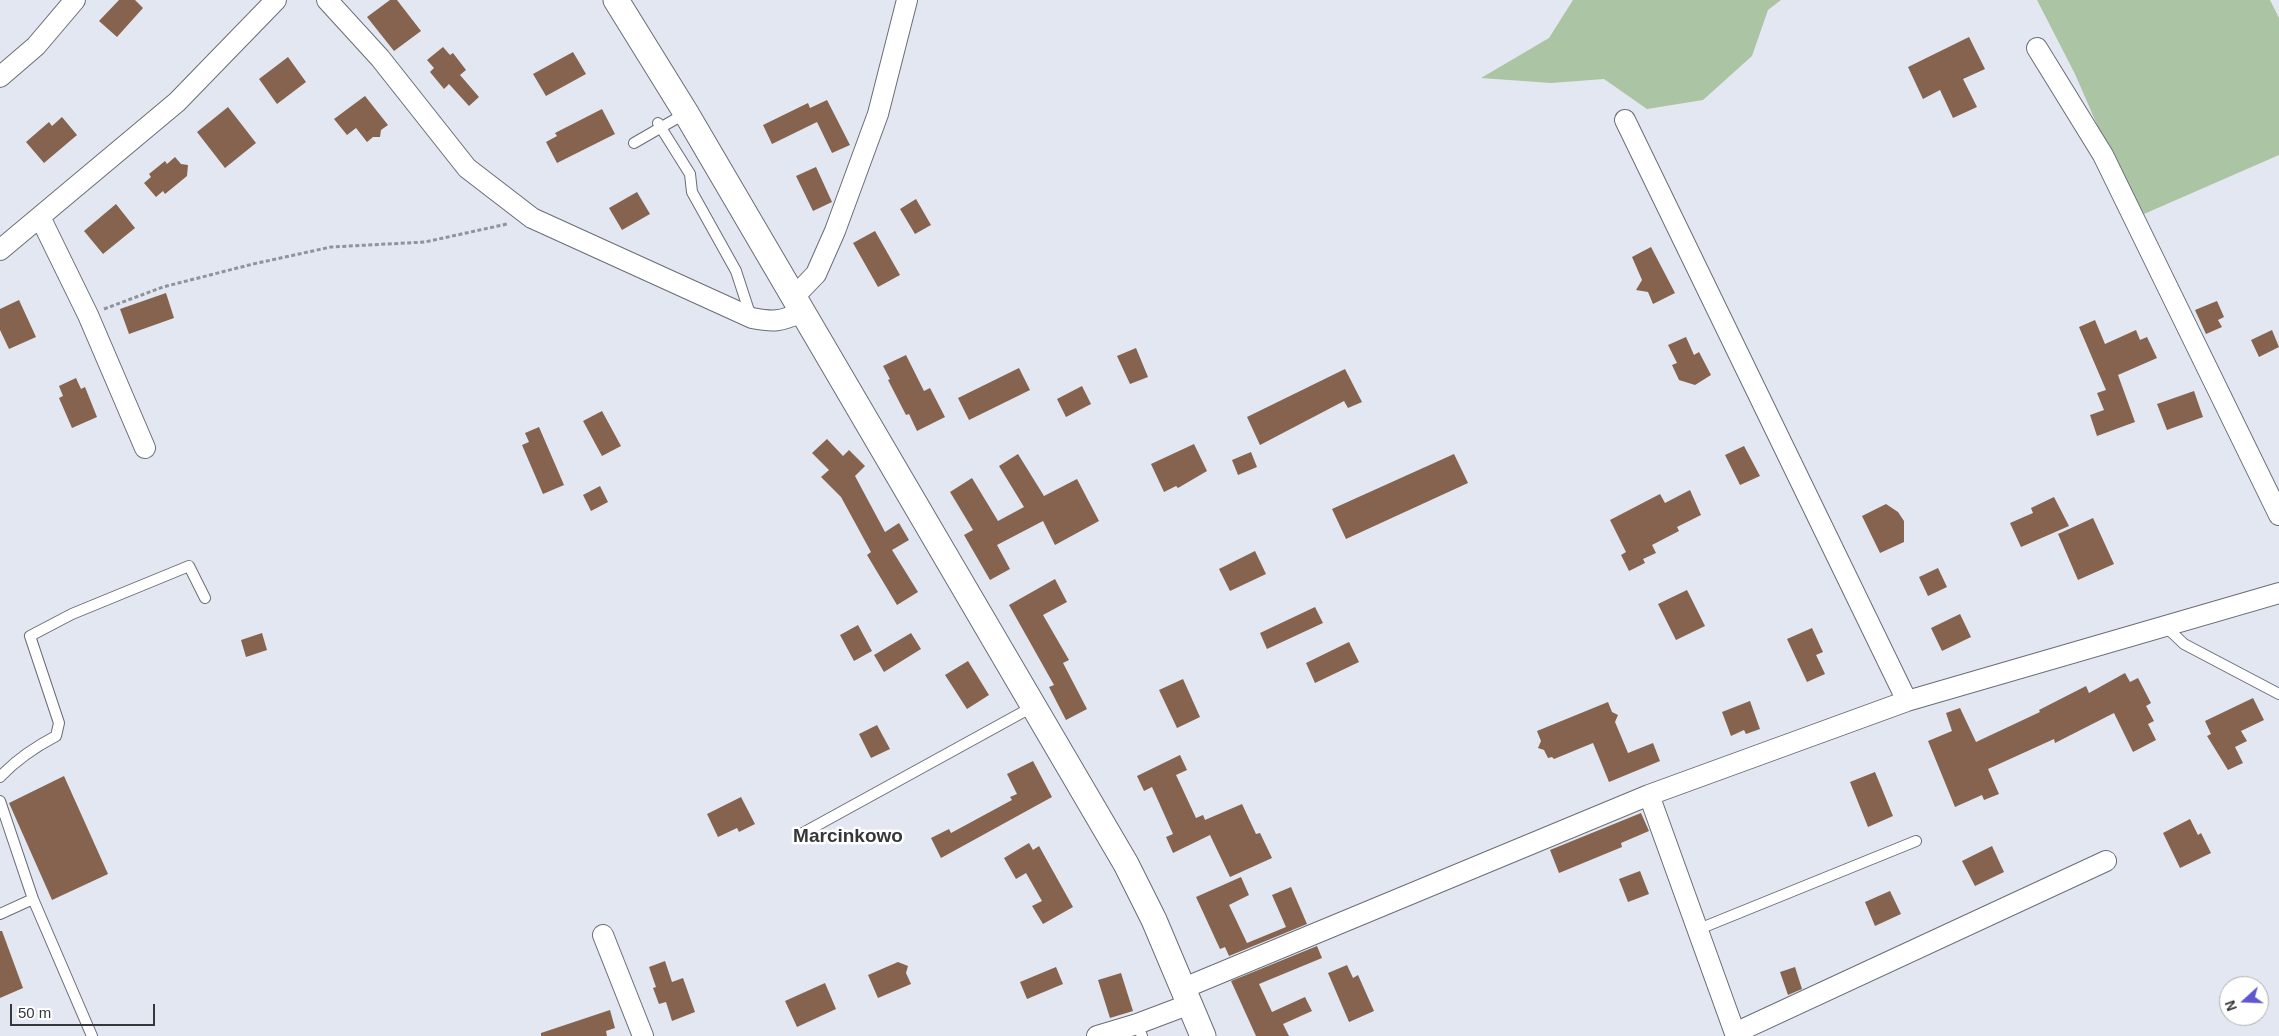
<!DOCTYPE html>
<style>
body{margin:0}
#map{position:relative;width:2279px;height:1036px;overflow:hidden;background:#e3e7f1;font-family:Arial,sans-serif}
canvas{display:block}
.north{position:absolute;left:2219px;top:976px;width:50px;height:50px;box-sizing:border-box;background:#fff;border:1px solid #aeafb1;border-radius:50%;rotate:250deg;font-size:14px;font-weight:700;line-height:20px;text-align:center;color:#35373b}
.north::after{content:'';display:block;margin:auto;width:18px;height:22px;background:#5f57cf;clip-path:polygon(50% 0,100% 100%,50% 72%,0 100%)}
.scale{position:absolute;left:10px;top:1004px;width:145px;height:22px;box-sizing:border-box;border:2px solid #35373b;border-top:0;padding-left:6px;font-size:15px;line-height:18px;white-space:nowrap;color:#35373b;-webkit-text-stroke:4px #fff;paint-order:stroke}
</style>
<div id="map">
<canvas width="2279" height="1036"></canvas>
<div class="north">N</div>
<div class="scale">50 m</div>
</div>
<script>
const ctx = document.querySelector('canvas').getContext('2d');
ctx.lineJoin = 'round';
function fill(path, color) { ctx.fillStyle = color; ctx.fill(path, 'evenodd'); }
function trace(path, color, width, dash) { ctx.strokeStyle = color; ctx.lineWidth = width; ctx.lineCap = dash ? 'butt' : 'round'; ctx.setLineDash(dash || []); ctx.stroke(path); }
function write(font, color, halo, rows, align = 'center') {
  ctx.font = font + ' Arial,sans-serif'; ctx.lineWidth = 5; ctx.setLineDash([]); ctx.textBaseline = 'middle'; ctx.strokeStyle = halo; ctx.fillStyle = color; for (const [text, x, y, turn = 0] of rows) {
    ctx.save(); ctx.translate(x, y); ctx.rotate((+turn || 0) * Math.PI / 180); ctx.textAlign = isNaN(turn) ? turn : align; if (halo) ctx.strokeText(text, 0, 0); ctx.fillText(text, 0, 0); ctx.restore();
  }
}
const green = new Path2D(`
 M1573,0h208l-13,10 -16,46 -49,44 -56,9 -43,-30 -53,4 -70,-5 68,-40z
 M2037,0h233l9,18v137l-135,59 -26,-41 -43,-99z`);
const building = new Path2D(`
 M119,0h16l8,8 -26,29 -18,-16z
 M390,0h7l24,31 -27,20 -27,-34z
 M1969,37l16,32 -22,10 14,28 -24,11 -13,-28 -17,9 -15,-32z
 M443,47l7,8 3,-2 13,17 -6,5 19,22 -10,9 -20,-22 -5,5 -14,-17 4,-4 -7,-8z
 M573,52l13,22 -40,22 -13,-22z
 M288,57l18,25 -29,22 -18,-25z
 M365,96l23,29 -7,5 -1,7h-7l-6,5 -11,-14 -9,7 -13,-16z
 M827,100l23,45 -18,8 -15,-31 -45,22 -9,-19 45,-22 2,5z
 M228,107l28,36 -31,25 -28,-36z
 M602,109l13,25 -58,29 -11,-21 11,-6 -2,-3z
 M62,117l15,18 -33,28 -18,-21 23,-20 3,4z
 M175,157l6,7 7,1 -1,11 -22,18 -2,-3 -7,6 -12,-14 7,-6 -2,-3 16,-13 2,3z
 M816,167l16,35 -19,9 -17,-35z
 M637,192l13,22 -28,16 -13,-22z
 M916,199l15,26 -16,9 -15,-25z
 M116,204l19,24 -32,26 -19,-23z
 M875,231l25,44 -22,12 -25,-44z
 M1651,247l24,46 -22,11 -5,-12 -12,-2 6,-10 -10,-23z
 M166,293l8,25 -45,16 -9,-25z
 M19,300l17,37 -27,12 -9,-19v-21z
 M2217,301l7,16 -6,3 4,7 -16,7 -11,-24z
 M2095,320l10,24 31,-14 4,10 7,-3 10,21 -39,17 17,47 -38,14 -7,-21 14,-5 -7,-17 9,-3 -27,-63z
 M2272,330l7,17 -20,10 -8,-17z
 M1686,337l8,18 5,-3 12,23 -16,10 -16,-5 -7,-15 5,-2 -9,-18z
 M1136,348l12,29 -18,7 -13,-28z
 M906,355l18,36 6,-3 15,29 -28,14 -8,-17 -3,1 -18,-35 2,-1 -7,-13z
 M1019,368l11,22 -61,30 -11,-22z
 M1345,369l17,33 -14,6 -4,-7 -84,44 -13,-28z
 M76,378l5,11 4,-2 12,30 -25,11 -13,-30 4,-2 -4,-10z
 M1082,386l9,18 -25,13 -9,-18z
 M2194,391l9,26 -36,13 -10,-26z
 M602,411l19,35 -19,10 -19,-35z
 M539,427l25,58 -21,9 -21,-49 7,-3 -4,-9z
 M827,439l16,17 6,-6 16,16 -10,10 30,56 14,-9 10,17 -17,10 26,42 -21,13 -30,-50 4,-3 -30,-55 -20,-20 8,-7 -17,-17z
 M1194,444l13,27 -29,17 -2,-2 -12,6 -13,-28z
 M1744,446l16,30 -20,9 -15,-30z
 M1251,452l6,15 -19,8 -6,-15z
 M1018,454l26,42 33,-17 22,42 -44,24 -12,-24 -46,24 13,24 -20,11 -26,-45 9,-5 -23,-38 22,-14 26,43 26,-14 -25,-41z
 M1454,454l14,29 -122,56 -14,-30z
 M600,486l8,16 -17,9 -8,-16z
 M1690,490l11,25 -24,12 2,4 -27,14 4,8 -13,6 2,4 -16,8 -8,-16 5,-3 -16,-32 50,-26 5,9z
 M2054,497l15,29 -48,21 -11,-24 23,-10 -2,-5z
 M1886,504l12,8 6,9v21l-24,11 -18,-37z
 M2093,518l21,46 -36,16 -20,-46z
 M1255,551l11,23 -36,17 -11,-22z
 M1938,568l9,19 -19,9 -9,-19z
 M1055,579l12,23 -24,13 26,45 -6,3 24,46 -21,11 -17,-33 5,-2 -45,-80z
 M1687,590l18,36 -29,14 -18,-36z
 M1315,607l8,16 -56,26 -7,-16z
 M1960,614l11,23 -29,14 -11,-23z
 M858,625l14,26 -18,10 -14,-26z
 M1812,628l11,24 -7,3 9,19 -18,8 -20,-43z
 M262,633l5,17 -21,7 -5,-17z
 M911,633l10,16 -37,23 -10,-17z
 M1349,642l10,20 -44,21 -9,-20z
 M968,661l21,34 -22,14 -22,-34z
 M2125,673l5,9 8,-4 13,25 -5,3 8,15 -6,3 8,16 -23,12 -19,-39 -59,30 -1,-4 -66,30 11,25 -15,6 -2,-5 -27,12 -27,-66 24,-10 -6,-18 14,-5 16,34 64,-30 -1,-2 47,-24 3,7z
 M1183,679l17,38 -23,11 -18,-38z
 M2253,698l11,22 -23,11 6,10 -12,6 8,16 -15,7 -21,-34 4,-2 -6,-13z
 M1750,701l10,28 -14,5 -2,-4 -13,6 -9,-24z
 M1608,702l4,10 6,3 -3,7 13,31 25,-10 7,18 -51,21 -16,-39 -39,16 -2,-2 -4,1 -4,-8 -6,-2 3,-7 -4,-10z
 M877,725l13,24 -19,9 -12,-24z
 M1180,755l7,15 -11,5 20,43 7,-3 2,5 37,-16 14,30 4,-1 12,25 -42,19 -20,-42 -37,18 -7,-16 7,-3 -21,-47 -8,4 -7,-15z
 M1033,761l19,36 -111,61 -10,-20 18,-9 2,4 61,-33 -2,-3 7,-3 -10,-20z
 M1875,772l18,44 -25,11 -18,-45z
 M64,776l44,98 -56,26 -43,-97z
 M741,797l14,27 -16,8 -2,-4 -19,9 -11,-23z
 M1641,813l8,18 -28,12 1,4 -63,26 -9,-23z
 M2190,819l8,16 3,-2 10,20 -31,15 -17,-35z
 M1029,843l4,7 6,-4 34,61 -30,17 -11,-18 10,-5 -16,-28 -10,6 -12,-21z
 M1992,846l12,26 -29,14 -13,-25z
 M1640,871l9,23 -21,8 -9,-23z
 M1241,877l8,18 -20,10 18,38 39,-16 -14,-32 19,-8 16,37 -78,32 -4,-9 -5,2 -24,-52z
 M1890,891l11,23 -26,12 -10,-24z
 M0,931h2l21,57 -23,10z
 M1317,946l5,12 -63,26 13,28 33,-15 7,14 -29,13 6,12h-33l-25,-55z
 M665,961l7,21 11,-4 12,34 -23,9 -6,-19 -7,2 -6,-16 3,-1 -7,-20z
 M898,962l10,4 -2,7 5,11 -33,14 -10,-23z
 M1347,965l6,13 5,-3 16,36 -25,11 -21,-49z
 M1056,967l7,17 -36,15 -7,-17z
 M1795,967l7,22 -14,6 -8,-23z
 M1121,973l12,38 -23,7 -12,-38z
 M825,983l11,26 -39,18 -12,-26z
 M610,1010l5,18 -9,3 1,5h-66v-3z`);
const path = new Path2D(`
 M104,309l59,-22 90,-23 78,-17 94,-5 82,-18`);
const service = new Path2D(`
 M658,123l32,51 2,18 44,79 15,46
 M634,143l52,-30
 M2165,626l19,18 95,50
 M0,777c16,-17 35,-30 56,-41l3,-13 -29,-87 42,-22 117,-48 16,32
 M0,801l33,98 -33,15
 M803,833l231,-127
 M33,899l59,137
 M1699,929l217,-88
 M1137,1024l5,12`);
const minor = new Path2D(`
 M327,0l53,58 87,110 65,50 220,100c21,4 29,4 49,-6
 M2037,48l66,107 176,360
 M0,77l36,-31 39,-46
 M1625,120l282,581
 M40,217l48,98 57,133
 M0,250l177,-148 99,-102
 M793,298l23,-24 19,-43 43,-117 29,-114
 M1649,795l87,241
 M603,935l40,101
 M1184,988l465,-193 258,-94 372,-108
 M1735,1033l371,-172
 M1097,1036l40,-12 53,-20`);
const tertiary = new Path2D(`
 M616,0l70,113 440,751 28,56 49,116`);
const quarterNames = [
 ["Marcinkowo",848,837]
];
fill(green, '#abc4a3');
fill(building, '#85634e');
trace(service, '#696d76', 12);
trace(minor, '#696d76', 22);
trace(tertiary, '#696d76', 27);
trace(path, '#90939a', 3, [4, 2.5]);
trace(service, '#fff', 10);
trace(minor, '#fff', 20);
trace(tertiary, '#fff', 25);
write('bold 19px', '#35373b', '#fff', quarterNames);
</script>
